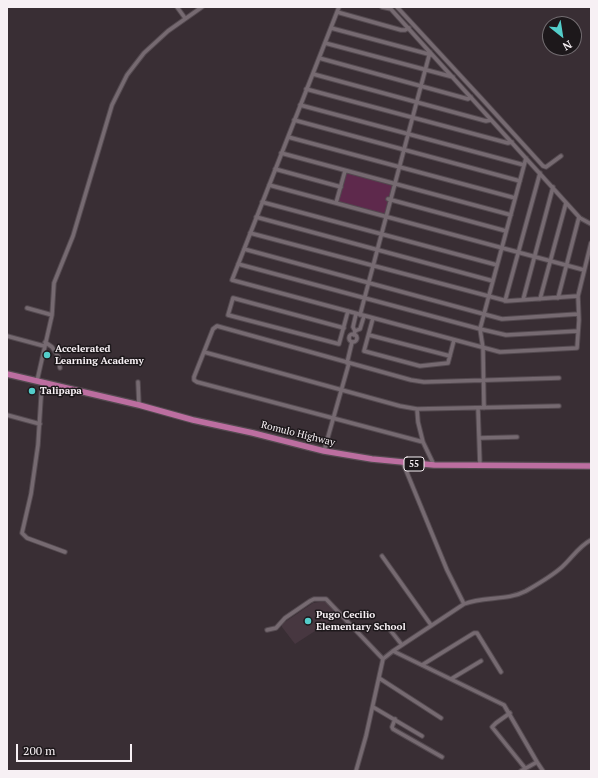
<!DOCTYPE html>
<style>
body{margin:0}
#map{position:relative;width:598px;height:778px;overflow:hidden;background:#392e34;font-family:"PT Serif",serif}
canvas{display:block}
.frame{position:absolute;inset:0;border:8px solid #f7f0f4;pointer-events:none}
.north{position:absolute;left:542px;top:16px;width:40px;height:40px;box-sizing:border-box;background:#1d181b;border:1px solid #746e72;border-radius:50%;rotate:150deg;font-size:11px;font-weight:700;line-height:16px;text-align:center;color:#f7f0f4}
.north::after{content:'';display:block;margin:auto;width:14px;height:18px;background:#53cdca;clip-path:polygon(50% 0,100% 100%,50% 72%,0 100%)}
.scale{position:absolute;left:16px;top:744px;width:116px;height:18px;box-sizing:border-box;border:2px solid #f7f0f4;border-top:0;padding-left:5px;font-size:12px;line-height:14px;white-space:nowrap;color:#f7f0f4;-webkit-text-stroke:3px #1d181b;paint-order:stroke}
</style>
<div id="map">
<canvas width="598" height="778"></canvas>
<div class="frame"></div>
<div class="north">N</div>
<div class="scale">200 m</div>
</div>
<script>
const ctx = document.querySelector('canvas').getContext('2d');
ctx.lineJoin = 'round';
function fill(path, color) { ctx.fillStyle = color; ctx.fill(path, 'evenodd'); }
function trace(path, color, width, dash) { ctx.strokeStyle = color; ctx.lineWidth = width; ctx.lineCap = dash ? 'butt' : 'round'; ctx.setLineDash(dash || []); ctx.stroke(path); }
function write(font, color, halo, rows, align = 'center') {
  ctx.font = font + ' "PT Serif",serif'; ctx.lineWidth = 3; ctx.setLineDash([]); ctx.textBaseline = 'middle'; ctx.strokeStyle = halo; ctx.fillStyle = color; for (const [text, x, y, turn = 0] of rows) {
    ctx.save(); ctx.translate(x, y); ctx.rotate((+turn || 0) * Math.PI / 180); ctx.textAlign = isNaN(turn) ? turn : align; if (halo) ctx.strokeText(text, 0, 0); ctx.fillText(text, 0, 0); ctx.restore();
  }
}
const built = new Path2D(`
 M326,601l12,15 -43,28 -13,-17v-3l31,-21z`);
const green = new Path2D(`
 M346,172l47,13 -8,29 -47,-12z`);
const minor = new Path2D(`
 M177,7l8,11
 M339,7l-107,273 268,72 77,-4 2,-28 -1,-24 13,-53
 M382,7l9,2
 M389,7l191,211 11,6
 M397,7l85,92 61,67 3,1 15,-11
 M337,12l64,18h4l4,-2
 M331,28l101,27
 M325,43l128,34
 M319,58l149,41 3,-2
 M313,74l173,47 5,-1
 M306,89l202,54 4,-1
 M300,105l224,60
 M294,120l226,61
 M288,137l227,61
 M281,153l230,62
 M275,169l66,18
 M269,185l315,85
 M388,199l118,32
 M262,202l235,63
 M336,203l9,-32
 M256,217l237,64
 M250,233l257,68 71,-5
 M244,249l258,70 76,-5
 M238,264l242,65 26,6 72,-4
 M558,298l21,-81
 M540,299l26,-96
 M523,300l30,-113
 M505,301l35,-128
 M27,308l25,7
 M360,315l70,-263
 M373,318l-9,33 56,15 28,-3 6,-23
 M344,328l-111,-30 -5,17 111,29 9,-33
 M355,331l5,-2 4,-13
 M349 338a4 4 0 1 1 8 0a4 4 0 1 1-8 0Z
 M354,335l1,-4 -2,-4 3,-13
 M369,335l81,21
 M7,336l37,10
 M45,342l7,5 6,9 2,12
 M204,352l196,54 17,3 142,-3
 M347,363l5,-21
 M37,381l15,-66 2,-32 19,-47 39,-131 15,-30 17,-22 24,-22 34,-24
 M42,382l-4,63 -7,49 -9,39 5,5 38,14
 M138,382l1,23
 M478,408l2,58
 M484,408l-1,-60 -3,-19 46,-171
 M417,409l1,13 5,20 -226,-60 -3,-2v-3l19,-48 4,-3 194,54 13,2 135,-4
 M7,415l33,9
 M479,438l38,-1
 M423,442l11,23
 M324,451l25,-88
 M403,463l44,107 17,34
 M382,556l49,69
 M387,626l15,19
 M267,630l9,-2 9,-10 25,-17 4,-2h12l57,60
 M422,665l52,-32h3l24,39
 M379,678l62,40
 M451,679l30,-18
 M373,707l49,29
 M510,713l-14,10 -4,4 33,41
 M395,719l-3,8 1,2 49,28
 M537,762l6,9
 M356,771l10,-35 17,-77 10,-8
 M521,771l16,-9 -33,-57 -111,-54 71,-47c20,-8 43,-3 62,-13 12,-7 26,-15 36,-24 10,-9 17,-21 29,-27`);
const trunk = new Path2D(`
 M7,374l132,31 54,15 60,13 71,18 48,8 62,6 157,1`);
const markers = [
 [47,355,4,"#53cdca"],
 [32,391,4,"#53cdca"],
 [308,621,4,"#53cdca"]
];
const shields = [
 [414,464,20]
];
const shieldNames = [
 ["55",414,464]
];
const poiNames = [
 ["Accelerated",55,349],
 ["Learning Academy",55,361],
 ["Talipapa",40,391],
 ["Pugo Cecilio",316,615],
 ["Elementary School",316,627]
];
const streetNames = [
 ["Romulo Highway",298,434,14]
];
fill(built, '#473740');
fill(green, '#5e294c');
trace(minor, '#544a50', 5.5);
trace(trunk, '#544a50', 8);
trace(minor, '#766a71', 3.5);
trace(trunk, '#bc6ea0', 5.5);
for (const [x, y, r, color] of markers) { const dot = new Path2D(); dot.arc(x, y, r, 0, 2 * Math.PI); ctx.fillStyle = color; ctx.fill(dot); trace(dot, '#1d181b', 1.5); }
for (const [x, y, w] of shields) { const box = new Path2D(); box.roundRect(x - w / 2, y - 7, w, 14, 3); ctx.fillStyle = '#1d181b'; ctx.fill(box); trace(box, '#f7f0f4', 1); }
write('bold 9px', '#f7f0f4', null, shieldNames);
write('bold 10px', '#f7f0f4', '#1d181b', poiNames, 'left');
write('10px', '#f7f0f4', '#1d181b', streetNames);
</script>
